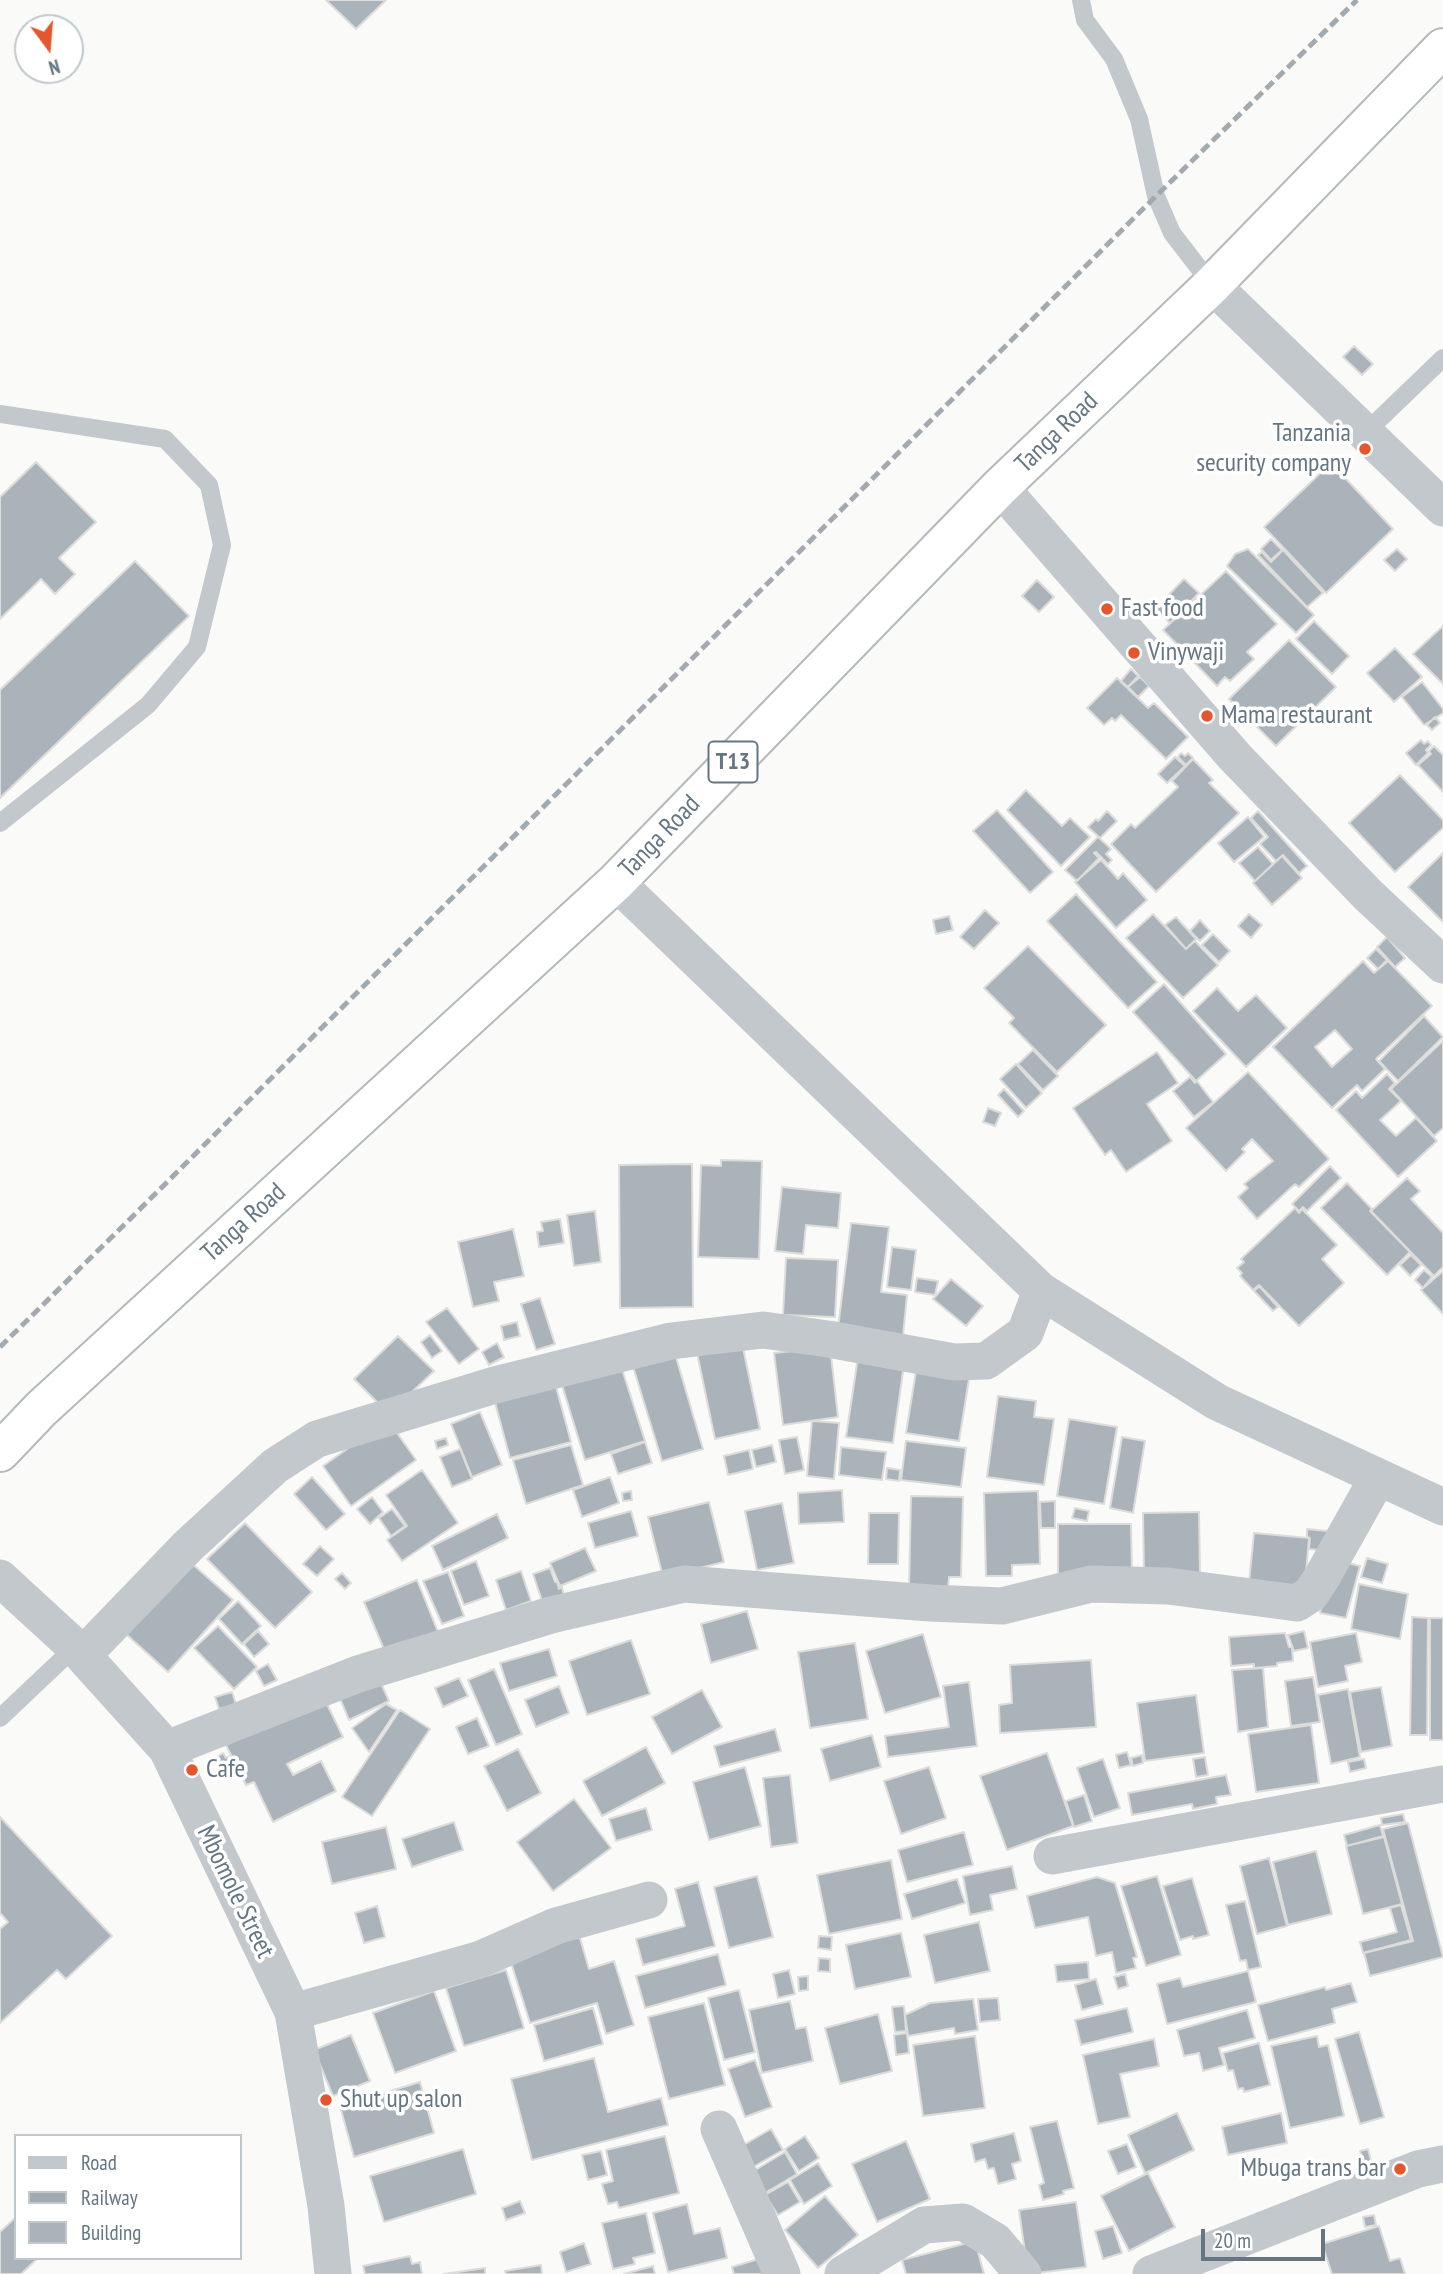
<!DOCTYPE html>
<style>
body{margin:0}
#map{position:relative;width:1443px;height:2274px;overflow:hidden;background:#fafaf8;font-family:"PT Sans Narrow",sans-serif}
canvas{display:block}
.legend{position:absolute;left:14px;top:2134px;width:228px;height:126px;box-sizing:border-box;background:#fff;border:2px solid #c1c8cd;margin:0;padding:9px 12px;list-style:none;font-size:21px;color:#657683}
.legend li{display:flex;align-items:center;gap:14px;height:35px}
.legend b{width:35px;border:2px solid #c1c8cd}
.north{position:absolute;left:14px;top:14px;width:70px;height:70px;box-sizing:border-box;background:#fff;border:2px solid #c1c8cd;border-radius:50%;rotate:164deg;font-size:19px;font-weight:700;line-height:28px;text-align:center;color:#657683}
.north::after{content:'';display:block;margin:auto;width:24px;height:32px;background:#e4572e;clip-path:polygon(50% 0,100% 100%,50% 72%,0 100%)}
.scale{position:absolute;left:1201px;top:2229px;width:124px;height:32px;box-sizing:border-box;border:4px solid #657683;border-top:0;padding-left:9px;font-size:21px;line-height:24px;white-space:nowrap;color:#657683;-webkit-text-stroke:5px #fff;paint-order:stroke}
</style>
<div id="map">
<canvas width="1443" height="2274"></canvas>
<ul class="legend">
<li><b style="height:9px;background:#c3c8cc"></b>Road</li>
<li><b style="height:9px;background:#a2aab0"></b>Railway</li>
<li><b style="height:19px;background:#aab3b9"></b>Building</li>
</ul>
<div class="north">N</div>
<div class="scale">20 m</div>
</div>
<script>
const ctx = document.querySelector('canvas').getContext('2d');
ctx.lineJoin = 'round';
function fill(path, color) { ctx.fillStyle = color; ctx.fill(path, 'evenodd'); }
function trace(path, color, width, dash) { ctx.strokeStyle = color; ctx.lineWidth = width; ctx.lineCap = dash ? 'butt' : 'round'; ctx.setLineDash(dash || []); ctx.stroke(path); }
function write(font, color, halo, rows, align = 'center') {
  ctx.font = font + ' "PT Sans Narrow",sans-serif'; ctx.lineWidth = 7; ctx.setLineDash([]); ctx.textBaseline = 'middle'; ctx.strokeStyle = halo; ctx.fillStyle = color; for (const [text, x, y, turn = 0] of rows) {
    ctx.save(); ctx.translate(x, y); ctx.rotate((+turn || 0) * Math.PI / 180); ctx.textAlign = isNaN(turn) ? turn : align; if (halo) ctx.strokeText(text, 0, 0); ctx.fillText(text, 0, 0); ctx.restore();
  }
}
const building = new Path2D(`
 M326,0h60l-30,29z
 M1354,346l19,18 -11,11 -19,-18z
 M36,462l60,60 -37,36 16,16 -20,20 -14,-15 -41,40v-122z
 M1331,463l62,66 -67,64 -62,-66z
 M1271,539l11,11 -11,10 -10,-11z
 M1248,549l66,66 -18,18 -69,-67 8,-12z
 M1397,549l10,10 -12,12 -11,-11z
 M1283,550l40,43 -16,14 -49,-52 4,-3 9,10z
 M135,561l54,55 -189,182v-108z
 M1226,571l51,53 -30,28 7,7 -24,22 -5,-4 -8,9 -54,-56z
 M1184,579l15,14 -29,30 -15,-14z
 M1037,580l17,17 -15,15 -17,-16z
 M1314,621l35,35 -17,18 -36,-35z
 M1443,626v58l-30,-30z
 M1289,640l47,47 -60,59 -47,-47z
 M1395,648l27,29 -28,25 -27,-29z
 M1131,669l7,7 -10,11 -7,-6z
 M1140,677l9,9 -11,11 -10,-10z
 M1117,678l31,30 6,-5 34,34 -22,22 -45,-44 -6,6 -3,-3 -8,7 -17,-17z
 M1422,682l21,27v4l-19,12 -22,-28z
 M1435,717l5,6 -8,7 -5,-5z
 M1421,740l3,4 4,-3 3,4 -5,5 2,3 -12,12 -10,-12z
 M1434,746l9,9v37l-25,-27 13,-11 -2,-3z
 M1181,753l4,3 3,-3 5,5 -7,7 -8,-8z
 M1175,757l10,9 -18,17 -9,-9z
 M1193,759l20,21 -4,3 30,30 -83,79 -45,-48 20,-20 4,4 43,-41 -6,-6z
 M1400,775l43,45v8l-48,44 -46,-49z
 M1026,790l36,36 8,-8 20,19 -29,29 -54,-56z
 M997,810l56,62 -23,21 -57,-62z
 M1107,811l10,10 -17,17 -12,-11 8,-8 2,2z
 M1258,811l49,55 -8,7 -16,-18 -7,6 -16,-17 8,-7 -17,-19z
 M1248,817l16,20 -30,25 -16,-19z
 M1098,837l13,12 -5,5 6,6 -4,4 -12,-12 -2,1 5,5 -22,23 -12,-11z
 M1258,847l15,17 -18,17 -16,-18z
 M1443,853v69l-35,-35z
 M1282,856l20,22 -30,27 -19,-22z
 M1101,860l17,19 5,-6 24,27 -31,28 -41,-46z
 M1076,894l81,88 -29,26 -81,-87z
 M985,910l14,13 -25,26 -14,-12z
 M1153,914l33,35 9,-8 23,24 -35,33 -57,-60z
 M1249,914l13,11 -11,13 -13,-12z
 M949,916l4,14 -17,4 -3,-14z
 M1176,917l20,22 -10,10 -21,-24z
 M1200,920l10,11 -10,10 -10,-10z
 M1213,934l17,17 -11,11 -17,-17z
 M1387,937l18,21 -10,9 -18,-20z
 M1028,946l78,79 -49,47 -48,-49 5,-5 -30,-30z
 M1376,949l11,11 -9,9 -11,-11z
 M1363,961l11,12 14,-12 44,45 -56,53 9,10 -23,22 -5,-6 -25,23 -59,-61zM1335,1030l17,19 -20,18 -17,-20z
 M1164,984l62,70 -30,27 -63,-69z
 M1217,988l21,23 18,-16 31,33 -41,39 -53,-56z
 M1424,1016l19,21 -45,44 -19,-20z
 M1443,1041v87l-9,8 -43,-47z
 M1033,1050l25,26 -15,14 -25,-26z
 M1157,1052l21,31 -31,21 25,37 -46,31 -15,-22 -6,5 -32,-47z
 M1016,1064l26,29 -16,15 -26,-29z
 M1248,1072l81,87 -30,28 -4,-3 -38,35 -19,-22 10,-9 -4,-4 29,-23 -21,-22 -10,10 3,3 -19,19 -40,-43z
 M1387,1074l8,9 -6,6 12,12 -21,19 16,16 20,-18 21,23 -39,36 -62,-67 20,-19 6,7z
 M1190,1077l5,6 2,-2 16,21 -19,15 -21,-26z
 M1004,1089l20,22 -6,6 -20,-22z
 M988,1108l13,5 -6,13 -12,-4z
 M721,1160l41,1 -3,98 -61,-2 3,-92 20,1z
 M692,1164l1,143 -73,1 -1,-143z
 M1330,1166l11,12 -34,33 -4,-4 -4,4 -7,-7z
 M1407,1178l13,13 -9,8 32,34v34l-9,9 -63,-65z
 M1347,1183l25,26 -2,2 40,41 -23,23 -66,-67z
 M782,1187l59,6 -3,35 -32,-3 -3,29 -28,-3z
 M1295,1208l4,5 3,-4 35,36 -15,14 22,24 -45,43 -40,-41 -6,5 -13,-14 2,-3 -5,-5 7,-6 -3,-3z
 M595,1211l6,51 -27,4 -7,-51z
 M560,1219l4,24 -25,4 -2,-15 6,-1 -2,-9z
 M851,1223l38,4 -8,65 26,3 -4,41 -65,-8z
 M513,1229l11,47 -30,6 5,19 -26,6 -15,-65z
 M892,1247l24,3 -5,40 -24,-3z
 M1411,1255l10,10 -11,11 -10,-11z
 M786,1258l52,2 -3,57 -52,-2z
 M1424,1270l8,7 -9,11 -8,-8z
 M1442,1272l1,1v41l-22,-24z
 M917,1278l21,3 -3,14 -20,-3z
 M951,1279l32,27 -17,20 -33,-27z
 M1259,1286l19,21 -5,4 -19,-20z
 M540,1298l15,46 -19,6 -15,-46z
 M447,1308l32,41 -20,15 -33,-42z
 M517,1322l3,14 -16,4 -3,-14z
 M430,1335l12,16 -10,7 -11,-16z
 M398,1336l36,35 -45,43 -35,-35z
 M497,1343l7,14 -15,8 -7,-13z
 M742,1343l18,86 -45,10 -18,-86z
 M673,1347l30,102 -41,12 -31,-101z
 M830,1347l8,70 -55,8 -9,-72z
 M859,1350l46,7 -12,86 -47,-6z
 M621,1366l24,75 -60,19 -23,-75z
 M916,1371l53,8 -10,62 -53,-8z
 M555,1383l16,59 -61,16 -17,-63z
 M998,1396l38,5 -2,16 20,2 -10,66 -57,-8z
 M480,1412l22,53 -30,12 -21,-53z
 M1069,1419l48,8 -13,77 -47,-8z
 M388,1420l28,40 -65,46 -28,-40z
 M812,1421l27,2 -5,56 -27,-3z
 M797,1437l7,33 -19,4 -6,-34z
 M1122,1437l23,4 -12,72 -23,-5z
 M446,1438l2,7 -11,4 -2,-8z
 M906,1441l60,7 -5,39 -60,-7z
 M645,1442l7,21 -34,11 -7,-20z
 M571,1445l12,40 -57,19 -13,-44z
 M772,1445l4,17 -20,5 -4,-17z
 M841,1447l45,5 -4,28 -43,-5z
 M460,1449l12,30 -20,8 -12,-30z
 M749,1450l4,19 -25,6 -4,-19z
 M887,1468l13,2 -1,11 -13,-2z
 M422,1470l36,53 -56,38 -15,-21 20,-14 -21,-31z
 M312,1477l33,37 -19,16 -32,-36z
 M610,1477l9,26 -37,14 -9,-27z
 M842,1490l2,32 -45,2 -1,-31z
 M631,1491l1,9 -9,1 -1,-8z
 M1038,1491l2,73 -28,1v11h-26l-2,-83z
 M911,1496l52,1 -2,80h-12l-1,11h-39z
 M372,1497l11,15 -13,12 -13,-15z
 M1055,1501v27h-14l-1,-26z
 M709,1502l15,60 -61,15 -15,-60z
 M782,1503l12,60 -37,7 -12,-59z
 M1075,1508l14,3 -2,10 -15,-3z
 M392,1509l13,17 -14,10 -12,-18z
 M631,1511l7,25 -43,12 -7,-25z
 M1199,1512l1,62 -56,1 -1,-62z
 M869,1513h30l-1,51h-30z
 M497,1514l11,24 -65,32 -11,-24z
 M245,1523l67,69 -37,36 -68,-69z
 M1058,1524h73l1,53h-74z
 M1307,1529l20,2 3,20 -21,-2 1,-11 -3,-1z
 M1254,1533l55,5 -5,59 -56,-5z
 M320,1546l14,13 -17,17 -14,-12z
 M585,1548l11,23 -36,15 -10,-23z
 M1367,1558l21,6 -6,19 -21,-6z
 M1333,1559l27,7 -14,52 -26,-5z
 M476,1561l13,35 -25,9 -13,-34z
 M190,1562l43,38 -65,72 -42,-38z
 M550,1568l5,14h2l2,7 3,-2 2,9 -21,8 -10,-30z
 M521,1571l10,30 -25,9 -10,-30z
 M448,1572l16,44 -22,8 -19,-43z
 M342,1573l9,10 -6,6 -10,-10z
 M417,1580l21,52 -52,22 -22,-52z
 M1359,1584l49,10 -8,45 -49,-10z
 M238,1601l23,25 -19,18 -23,-25z
 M747,1611l11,38 -47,14 -10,-39z
 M1412,1617l16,1 -1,117h-17z
 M1430,1618h13v122h-13z
 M218,1626l39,41 -23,22 -40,-41z
 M258,1631l11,13 -15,13 -10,-13z
 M1304,1631l4,17 -14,3 -6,-16z
 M1285,1633l4,14h3l1,14 -16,2v3l-23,2v-4l-23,2 -2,-29z
 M1356,1633l6,29 -17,4 3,15 -30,6 -8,-45z
 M923,1634l18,63 -56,16 -19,-62z
 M631,1640l19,54 -63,21 -18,-54z
 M855,1643l13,76 -58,9 -12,-76z
 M549,1649l8,27 -48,15 -9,-28z
 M1091,1660l5,67 -96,6 -1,-28 13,-2 -2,-38z
 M268,1664l9,16 -13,6 -8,-15z
 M1263,1668l5,59 -30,5 -6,-62z
 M494,1669l28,65 -26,11 -28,-65z
 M1313,1677l7,45 -29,4 -6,-45z
 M459,1678l9,18 -25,11 -8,-19z
 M379,1679l10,22 -40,19 -10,-24z
 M969,1682l8,64 -89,11 -3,-21 64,-9 -6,-41z
 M559,1686l10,27 -33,14 -11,-27z
 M1381,1687l11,59 -31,6 -11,-60z
 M1348,1689l12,68 -29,7 -13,-69z
 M702,1690l20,37 -50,27 -20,-37z
 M232,1692l4,12 -17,5 -4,-12z
 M1196,1695l8,58 -59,8 -8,-58z
 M324,1698l19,39 -56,27 6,11 28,-14 15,30 -63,31 -19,-40 -8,3 -5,-11 -8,4 -2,-5 -5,2 -9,-18 6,-4 3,5 5,-3 -5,-10z
 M386,1704l11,6 -28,42 -17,-24z
 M400,1710l30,19 -58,87 -30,-19z
 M477,1718l12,28 -21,8 -12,-27z
 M1311,1725l8,58 -63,9 -8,-58z
 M775,1729l6,22 -61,16 -6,-21z
 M872,1735l9,32 -51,14 -9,-32z
 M646,1747l19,36 -63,33 -19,-35z
 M518,1749l23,44 -34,18 -23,-45z
 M1127,1752l4,13 -12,3 -3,-13z
 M1047,1753l26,73 -66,24 -27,-74z
 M1142,1755l1,8 -10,3 -2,-8z
 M1205,1757l3,18 -12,2 -3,-18z
 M1103,1759l17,49 -26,9 -17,-49z
 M1364,1759l2,9 -16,4 -2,-10z
 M745,1767l16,59 -52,14 -16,-58z
 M929,1767l17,51 -45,16 -17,-53z
 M790,1775l8,68 -27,4 -8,-69z
 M1226,1775l5,20 -15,2 1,7 -24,5 -1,-5 -60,11 -4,-22z
 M1084,1795l8,26 -18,6 -8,-26z
 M574,1799l37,49 -58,43 -36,-49z
 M646,1808l6,22 -36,11 -7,-22z
 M1403,1814l2,8 -23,3 -1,-7z
 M0,1817l112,119 -46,43 -9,-9 -57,53v-94l8,-7 -8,-9z
 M454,1822l9,28 -51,17 -10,-28z
 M1408,1823l35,134 -73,19 -6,-23 49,-12 -30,-112z
 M1380,1825l3,11 -36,10 -3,-11z
 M386,1827l10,42 -64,15 -10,-42z
 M964,1832l9,33 -66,17 -9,-32z
 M1384,1837l18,67 -39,10 -17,-68z
 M1316,1851l16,63 -44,11 -15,-63z
 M1269,1858l18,68 -30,8 -17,-68z
 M891,1860l11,59 -73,15 -12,-59z
 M1012,1866l5,23 -27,6 3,15 -23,5 -7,-39z
 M757,1876l16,61 -44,11 -15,-61z
 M1157,1876l24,79 -35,11 -25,-80z
 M1097,1877l18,6 22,74 -4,1 3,10 -20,5 -4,-21 -16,4 -8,-39 -53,11 -8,-32z
 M1192,1878l17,57 -16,4v-3l-13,4 -17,-54z
 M957,1879l8,24 -53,16 -8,-25z
 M698,1882l17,64 -72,19 -7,-26 49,-13 -10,-37z
 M1245,1901l16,66 -13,3 -2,-10 -6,1 -14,-56z
 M1401,1905l10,35 -48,13 -3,-11 37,-10 -7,-24z
 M377,1906l8,31 -21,6 -9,-30z
 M979,1922l11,49 -55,12 -11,-48z
 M901,1933l10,44 -56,12 -9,-44z
 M579,1935l10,34 25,-8 20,64 -28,9 -9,-31 -67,20 -21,-67z
 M819,1936l13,1 -1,13 -13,-2z
 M718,1954l8,31 -81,23 -9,-32z
 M819,1958l11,1v13l-12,-1z
 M1088,1962l1,17 -32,3 -2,-17z
 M506,1970l18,58 -60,18 -18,-58z
 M789,1970l6,24 -17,4 -5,-24z
 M1248,1971l8,31 -89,22 -10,-40 23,-6 3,9z
 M1125,1974l3,12 -10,3 -4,-12z
 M808,1976v14l-9,1 -1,-14z
 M1096,1979l7,25 -21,6 -7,-25z
 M1351,1983l6,19 -25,7 3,14 -67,18 -10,-36 67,-18 1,3z
 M739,1990l16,62 -31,8 -16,-62z
 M434,1991l22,60 -61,22 -22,-60z
 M998,1998l2,22 -20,2 -2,-23z
 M973,1999l5,31 -23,4 -1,-6 -46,8 -3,-21 25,-12z
 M790,2001l6,28 10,-2 7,34 -51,12 -13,-63z
 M704,2003l21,82 -56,14 -21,-82z
 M904,2006l2,25 -11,1 -3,-25z
 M593,2008l10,36 -59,17 -10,-36z
 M1127,2008l6,24 -52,13 -6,-25z
 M1247,2010l8,28 -36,10 5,17 -21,6 -4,-18 -15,3 -7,-26z
 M878,2014l14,57 -52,13 -15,-56z
 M1359,2032l25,85 -24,7 -25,-85z
 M907,2033l2,20 -13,2 -2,-20z
 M351,2035l19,46 -37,15 -19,-46z
 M975,2036l10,72 -62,8 -10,-71z
 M1317,2036l2,11 9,-2 16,71 -54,12 -19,-82z
 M1154,2039l5,27 -39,8 10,43 -32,7 -15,-69z
 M1259,2043l11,42 -26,7 -1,-4 -5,1 -5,-19 -5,1 -5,-18z
 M594,2058l14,54 53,-14 7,27 -136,35 -21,-81z
 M755,2060l17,47 -27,10 -17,-48z
 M420,2082l14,51 -80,24 -14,-51z
 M1177,2113l17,37 -49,23 -17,-38z
 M1281,2113l6,30 -59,12 -6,-28z
 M1057,2121l17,67 -11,3 1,3 -21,6 -4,-15 5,-2 -14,-56z
 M771,2129l12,21 -37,21 -11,-21z
 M1014,2133l7,28 -9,3 4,15 -18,5 -4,-16 -6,1 -3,-10 -10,3 -4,-18z
 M665,2136l14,57 -60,15 -2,-6 -9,2 -6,-20 11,-3 -7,-31z
 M805,2136l14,22 -20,13 -14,-22z
 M906,2141l24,58 -53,23 -25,-58z
 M1127,2144l9,23 -18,7 -10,-23z
 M463,2149l13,45 -92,28 -14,-46z
 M1368,2149l4,16 -7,2 -5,-16z
 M601,2151l6,24 -19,5 -6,-25z
 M785,2152l12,22 -37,22 -13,-21z
 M818,2163l14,23 -28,18 -14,-24z
 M1148,2173l27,54 -46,24 -28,-55z
 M788,2182l12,20 -22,13 -13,-20z
 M825,2196l33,39 -40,33 -33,-38z
 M520,2201l5,12 -19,7 -4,-12z
 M1076,2202l10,65 -58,7 -9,-64z
 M687,2204l7,30 26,-6 7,30 -59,14 -15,-59z
 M646,2213l9,40 -22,5 2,6 -22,5 -11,-46z
 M1374,2215l2,10 -11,2 -2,-10z
 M16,2217v41h22l-17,16h-21v-42z
 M1113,2226l9,27 -19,6 -8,-28z
 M1379,2226l11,35 10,-3 5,16h-73l-10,-30z
 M975,2241l9,33h-78l-4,-14z
 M584,2243l7,21 -25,8 -6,-20z
 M410,2256l2,8 8,-2 2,12h-57l-2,-8z
 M765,2257l5,17h-36l-2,-7z
 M541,2265l1,9h-36l-1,-3z
 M653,2266l2,8h-31z
 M485,2268v6h-41z`);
const service = new Path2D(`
 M1081,0l4,20 29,39 25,60 17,77 16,37 40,52
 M0,414l165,25 44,46 13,60 -25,102 -49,58 -148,118
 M1365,433l78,-75
 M0,1718l75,-71`);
const minor = new Path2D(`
 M1212,285l231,223
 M1000,487l235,270 133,138 75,70
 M616,882l425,409 176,111 226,105
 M0,1578l75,69 92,102 126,263 33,194 7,68
 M83,1655l105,-109 87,-80 42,-27 178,-54 176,-44 92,-11 65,9 126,23 32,-1 39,-28 16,-42
 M167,1749l191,-75 193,-59 133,-31 246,19 72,3 89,-22 77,2 129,17 14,-9 11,-17 55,-98
 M1052,1856l391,-72
 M293,2012l188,-53 75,-33 93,-26
 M719,2129l63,145
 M843,2274l81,-49 39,-3 32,19 28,33
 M1151,2274l267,-105 25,-5`);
const trunk = new Path2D(`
 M0,1452l41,-43 575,-527 384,-395 212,-202 231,-237`);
const rail = new Path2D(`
 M0,1347l125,-123 1031,-1028 201,-196`);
const markers = [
 [1365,449,7,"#e4572e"],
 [1107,609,7,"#e4572e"],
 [1134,653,7,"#e4572e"],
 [1207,716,7,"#e4572e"],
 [192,1770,7,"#e4572e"],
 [326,2100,7,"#e4572e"],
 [1400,2169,7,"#e4572e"]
];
const shields = [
 [733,762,49]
];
const shieldNames = [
 ["T13",733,762]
];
const streetNames = [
 ["Tanga Road",1057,433,-44],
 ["Tanga Road",660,837,-46],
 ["Tanga Road",244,1223,-42],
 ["Mbomole Street",235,1892,64]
];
const poiNames = [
 ["Tanzania",1351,434,"right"],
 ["security company",1351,464,"right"],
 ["Fast food",1121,609],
 ["Vinywaji",1148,653],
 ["Mama restaurant",1221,716],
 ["Cafe",206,1770],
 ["Shut up salon",340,2100],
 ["Mbuga trans bar",1386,2169,"right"]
];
fill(building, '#aab3b9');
trace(building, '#dcdcda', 2);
trace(trunk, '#b4b9bd', 42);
trace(service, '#c3c8cc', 18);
trace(minor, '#c3c8cc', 37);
trace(trunk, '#fff', 38);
trace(rail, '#a2aab0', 5, [10, 5]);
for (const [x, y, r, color] of markers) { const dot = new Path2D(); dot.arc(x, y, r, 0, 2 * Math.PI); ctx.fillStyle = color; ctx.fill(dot); trace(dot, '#fff', 2.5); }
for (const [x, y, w] of shields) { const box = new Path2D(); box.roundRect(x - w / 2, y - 20.5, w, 41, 5); ctx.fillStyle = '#fff'; ctx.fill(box); trace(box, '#657683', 2); }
write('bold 24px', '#657683', null, shieldNames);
write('26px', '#657683', '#fff', streetNames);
write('26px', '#657683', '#fff', poiNames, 'left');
</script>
